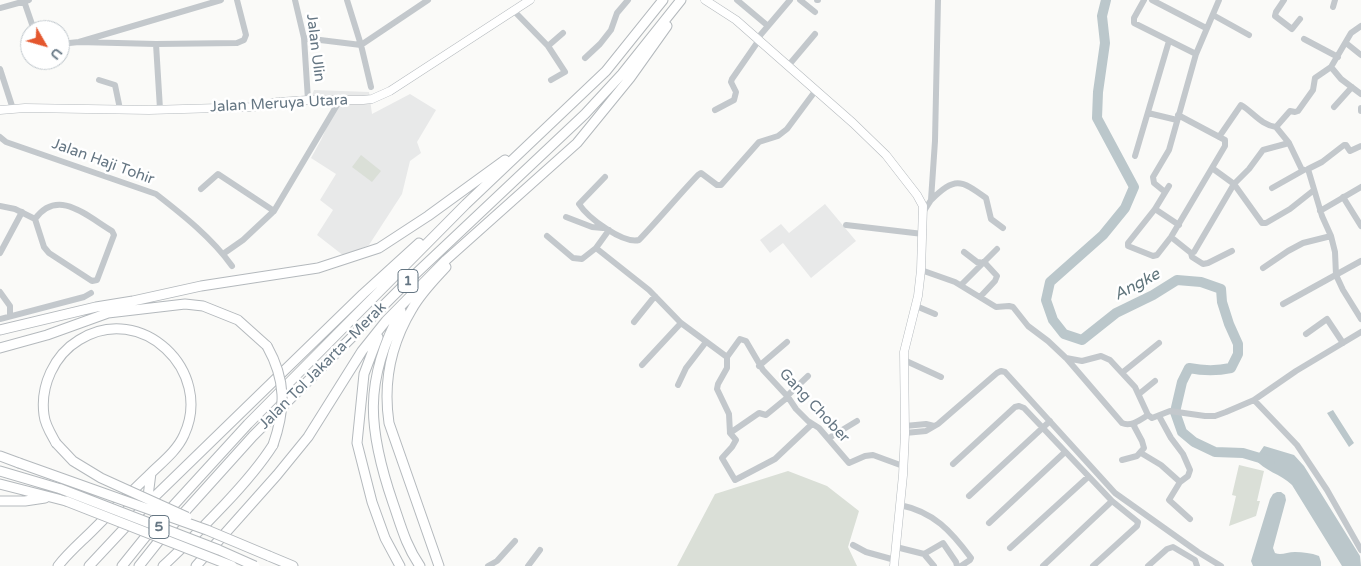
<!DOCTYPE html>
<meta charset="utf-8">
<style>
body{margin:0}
#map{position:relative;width:1361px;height:566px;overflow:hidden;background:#fafaf8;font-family:"Varela Round",sans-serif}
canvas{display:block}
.north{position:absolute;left:20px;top:20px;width:50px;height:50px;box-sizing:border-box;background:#fff;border:1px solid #c1c8cd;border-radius:50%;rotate:128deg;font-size:14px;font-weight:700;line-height:20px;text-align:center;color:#657683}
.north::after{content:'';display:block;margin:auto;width:18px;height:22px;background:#e4572e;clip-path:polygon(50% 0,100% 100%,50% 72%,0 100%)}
</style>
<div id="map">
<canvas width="1361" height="566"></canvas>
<div class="north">U</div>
</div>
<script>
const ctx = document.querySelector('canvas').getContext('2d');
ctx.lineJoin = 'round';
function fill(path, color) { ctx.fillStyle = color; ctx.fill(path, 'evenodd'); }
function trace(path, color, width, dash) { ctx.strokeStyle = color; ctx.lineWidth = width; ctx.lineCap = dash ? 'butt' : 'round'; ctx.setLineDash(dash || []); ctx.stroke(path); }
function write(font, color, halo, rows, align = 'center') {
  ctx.font = font + ' "Varela Round",sans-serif'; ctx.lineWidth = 5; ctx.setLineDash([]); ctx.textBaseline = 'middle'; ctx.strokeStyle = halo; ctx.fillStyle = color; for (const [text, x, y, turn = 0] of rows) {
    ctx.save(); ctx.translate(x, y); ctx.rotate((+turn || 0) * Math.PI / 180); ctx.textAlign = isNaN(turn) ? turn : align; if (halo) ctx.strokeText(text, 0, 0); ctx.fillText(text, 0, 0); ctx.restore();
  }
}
const built = new Path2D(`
 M314,90l55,2 3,22 38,-20 26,16 -19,32 4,11 -11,8 -8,33 -33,51 -25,11 -27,-21 16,-25 -13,-10 16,-26 -25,-16 10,-18 17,-38 -28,-1z
 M825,204l31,37 -45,37 -28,-35 -13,10 -10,-13 21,-16 8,9z`);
const green = new Path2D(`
 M361,155l20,16 -9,11 -20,-15z
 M1239,465l25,6 -7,30h3l-4,15 -27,10 7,-30 -4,-1z
 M788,471l39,15 32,25 -11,36 9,19h-180l38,-72z`);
const water = new Path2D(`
 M1333,410l21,33 -5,4 -22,-34z
 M1264,446l30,9 10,11 56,90 1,10h-19l-50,-81c-11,-11 -28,-14 -37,-26z
 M1277,492h4l4,3 1,5 -13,48 2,5c6,3 12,-1 20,-1 8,0 16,1 24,4l2,6v4h-68l-2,-5 19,-62 3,-5z`);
const river = new Path2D(`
 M1106,0l-4,16 3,27 -7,49 -1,26 37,69 -9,21 -22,27 -53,47 -4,18 7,20 11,14 18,6 34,-27 37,-18 24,-15 24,2 20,7 1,13 7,22 9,20v10l-7,14c-14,3 -27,3 -42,0l-7,14 -7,30 7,20 12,10 21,10 28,1 27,8`);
const minor = new Path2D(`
 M295,0l9,38 4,62
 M347,0l14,45 10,42
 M737,0l31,26
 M800,0l15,12
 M817,0h1
 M1144,0l-10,18v5l62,31
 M1152,0l54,28
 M1284,0l-8,12 -1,4 17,13 8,-10
 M24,1l10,29
 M1333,7l2,-7
 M0,8l29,-8
 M514,11l34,35 17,26 -14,8
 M1213,15l36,20
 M304,38l57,7 67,-45
 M757,39l33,-39
 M1304,39l34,18
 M79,42l77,2 81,-1 7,-3 2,-5 -9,-35
 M1346,43l15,12
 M60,44l19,-2 142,-42
 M156,44l4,65
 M548,46l15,-13
 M585,58l15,-14 11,-14 6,-17 11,-13
 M788,66l27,-32
 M1331,67l10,12 20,15
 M0,69l13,40
 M99,80l16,5 5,24
 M1334,107l18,-20
 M1361,108v3
 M715,110l19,-10 2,-8 -5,-10 1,-3 27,-39
 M1148,113l29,7
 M1276,127l13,16 13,27
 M0,137l6,5 150,52c27,21 56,44 76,72
 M1219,137l22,-32c12,7 20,20 35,22l14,-16 5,1 3,-1 15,-21 2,-12 16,-11 20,-34 10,-7
 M1361,146l-11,5 -4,-6h-2l-22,17 -14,7 14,47 9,20 4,16 1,23 7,15 18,29
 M1135,156l34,-115
 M1212,168l22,16 15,-15 14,-19 26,-7
 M605,177l-26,27c9,14 44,40 60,36 20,-21 39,-44 59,-65l3,-2 16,12h4l38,-43 19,-6 9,-7 29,-39
 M1169,186l-14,23 -27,34v3l25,10 4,-1 14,-18 54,-91v-6l-47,-25
 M1272,188l32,-18
 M201,189l17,-15 56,37
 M1165,192l-11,-9 -1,-6 16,-27 27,-96 23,-54
 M1343,197l18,29
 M931,200c24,-23 29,-21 55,-2l5,21 12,9
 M0,206l15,3 20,10 9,28 5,6 43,28 5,-1 17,-45 -2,-4c-24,-14 -54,-44 -77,-12
 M1155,209l24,16
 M924,211l7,-11 4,-59 3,-141
 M1320,211l41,-24
 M566,217l26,10 11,1
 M846,225l77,9
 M547,236l26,22 9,1 14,-11 13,-18
 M1171,237l20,16 3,-1 40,-68 28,39h4l24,-14 24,-19
 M596,248l53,42 32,33 46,34
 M964,252l13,10 8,1 12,13 -2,5 -15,16
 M0,253l22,-41
 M1191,253l1,4 11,7 5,-1 24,-12
 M223,254l20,-14 31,-29 66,-111
 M1263,268l25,-17 15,-8 28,-7
 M921,270l34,12 41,25 13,-1 4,1 15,19 20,15 18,17 16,3 19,-5 9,4 25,27 13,28 4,3 18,-7 35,5h10l11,-4 28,-12 42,-29 65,-39
 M961,285l36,-36
 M0,292l10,14v10
 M1283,304l78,-43
 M916,306l19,8
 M0,319l84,-22 7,-4
 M634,322l21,-26
 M1306,334l21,-15 16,24
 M727,357l13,-18 6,2 17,29 25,27 8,12 12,12 11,7 30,35 16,-7 8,-1 30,11
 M727,357v11l-9,16 -1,5 12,25 1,19 6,7 -4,7 -10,11 13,22 40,-21 37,-35
 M1067,359l55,64c9,4 18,-3 26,-8
 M904,360l37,17
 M642,365l39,-42
 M759,366l28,-24
 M1123,372l36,-29
 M678,385l8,-17 20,-26
 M1139,394l16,-13
 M787,396l21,-20
 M1254,400l43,45 30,45 34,60
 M1159,416l12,22 12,16 7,16 -2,6 -8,6 -11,18 21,19
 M905,426l21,-2 8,2
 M730,433l29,-20 7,2 22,-18
 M905,433l21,-2 12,-7 59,-51 4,-2 4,1 110,121 83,59 23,14
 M829,438l28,-17
 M1141,453l20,12 19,17
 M1122,460l15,-4 7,-8 -2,-7 -8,-15 1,-3
 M953,464l62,-57 4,-1 5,2 88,93 26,21 -1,4 -44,40
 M969,496l81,-75
 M900,505c34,7 51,26 71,53l-1,2 -9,6
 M989,523l76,-71
 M853,545l13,7 29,8
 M896,547l28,7 10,12
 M1010,548l78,-71
 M924,554l19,-11 13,19 1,4
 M488,566l9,-5 18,-20
 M528,566l12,-16
 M1043,566l69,-65
 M1148,566l19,-17 6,-2 22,13 2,6`);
const major = new Path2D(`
 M705,0l31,20 117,103 33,32 31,40 6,11 -2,64 -3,26 -14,56 1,81 -2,42 -9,91
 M0,110l25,-2 124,2 104,-3 25,-5 30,-2h55l9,-1 18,-8 140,-91`);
const highway = new Path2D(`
 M401,311c-38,70 -33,119 -8,192 8,23 13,43 27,63
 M0,330l96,-23 37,-6 68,-15 117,-18 61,-20 49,-32 77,-56
 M378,337l-14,37 -7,69 15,59 13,36 15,28
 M0,348l47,-13 61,-22 77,-9 18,2 35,14 29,26
 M56,443c-5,-9 -11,-18 -12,-28 -4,-29 10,-60 35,-75 62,-39 135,31 105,95 -7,16 -23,28 -35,40 -19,18 -38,37 -57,56 -11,11 -24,22 -34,35
 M0,456l19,7
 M0,471l61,18
 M0,484l66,17
 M0,501h25l20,-3
 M147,504l4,-31
 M269,556l24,10
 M89,566l58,-62 216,-210 56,-51
 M122,566l29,-36 97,-106 218,-220 140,-133 57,-71
 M139,566l23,-29 91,-101 155,-155 177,-167 37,-40 59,-74
 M163,566c21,-19 41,-40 61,-61 18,-19 35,-38 49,-60
 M196,566l81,-91 31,-38 54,-86 24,-30 60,-61 131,-117 53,-65 37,-52
 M439,566l-50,-143c-6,-40 2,-79 23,-114 9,-16 22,-29 34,-42`);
const highwayBridge = new Path2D(`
 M267,346c19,34 19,62 6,99
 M56,443l17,18 28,17 86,39
 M19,463l188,67 62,26
 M61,489l158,61 36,16
 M66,501l166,65`);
const shields = [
 [408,281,20],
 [159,527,20]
];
const shieldNames = [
 ["1",408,281],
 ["5",159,527]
];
const streetNames = [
 ["Jalan Ulin",315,48,83],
 ["Jalan Meruya Utara",279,104,-3],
 ["Jalan Haji Tohir",103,162,20],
 ["Jalan Tol Jakarta–Merak",323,366,-45],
 ["Gang Chober",814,406,47]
];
const waterNames = [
 ["Angke",1137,285,-28]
];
fill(built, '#e8e9e9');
fill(green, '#dadfd7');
fill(water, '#bbc7cb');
trace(river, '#bbc7cb', 10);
trace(major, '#b5babe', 9);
trace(highway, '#b4b9bd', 11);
trace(minor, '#c3c8cc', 6);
trace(major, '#fff', 8);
trace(highway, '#fff', 9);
trace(highwayBridge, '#b4b9bd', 11, []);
trace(highwayBridge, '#fff', 9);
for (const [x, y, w] of shields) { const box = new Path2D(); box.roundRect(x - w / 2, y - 11.5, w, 23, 4); ctx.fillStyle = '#fff'; ctx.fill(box); trace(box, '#657683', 1); }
write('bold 14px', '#657683', null, shieldNames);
write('15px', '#657683', '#fff', streetNames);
write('italic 16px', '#60757c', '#fff', waterNames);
</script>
